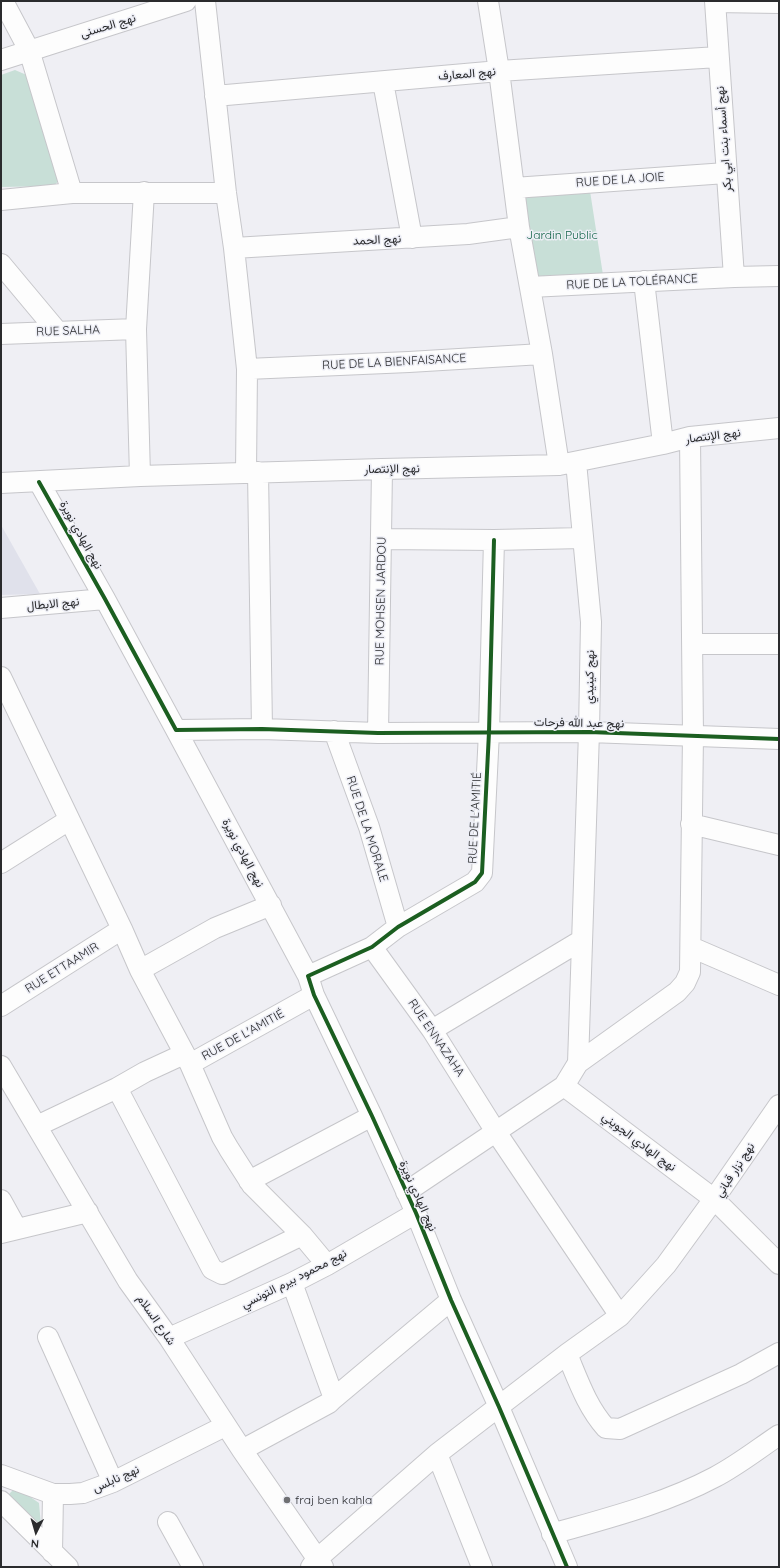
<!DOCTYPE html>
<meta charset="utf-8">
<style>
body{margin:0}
#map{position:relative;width:780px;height:1568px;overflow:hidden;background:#efeff4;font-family:Quicksand,sans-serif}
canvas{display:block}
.frame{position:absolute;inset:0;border:2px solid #2a2b2d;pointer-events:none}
.north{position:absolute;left:16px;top:1512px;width:40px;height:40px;-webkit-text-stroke:3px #edeef6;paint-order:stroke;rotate:185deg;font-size:11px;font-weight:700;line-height:16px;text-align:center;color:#2a2b2d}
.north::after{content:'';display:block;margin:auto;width:14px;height:18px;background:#2a2b2d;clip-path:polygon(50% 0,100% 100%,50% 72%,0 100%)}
</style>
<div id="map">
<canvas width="780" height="1568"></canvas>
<div class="frame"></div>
<div class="north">N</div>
</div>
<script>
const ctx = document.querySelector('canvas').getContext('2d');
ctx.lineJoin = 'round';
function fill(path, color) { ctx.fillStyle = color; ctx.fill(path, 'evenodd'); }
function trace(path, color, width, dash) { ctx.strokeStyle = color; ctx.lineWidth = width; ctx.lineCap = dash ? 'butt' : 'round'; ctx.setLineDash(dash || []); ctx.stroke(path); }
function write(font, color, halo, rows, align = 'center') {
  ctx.font = font + ' Quicksand,Vazirmatn,sans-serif'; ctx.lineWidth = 3; ctx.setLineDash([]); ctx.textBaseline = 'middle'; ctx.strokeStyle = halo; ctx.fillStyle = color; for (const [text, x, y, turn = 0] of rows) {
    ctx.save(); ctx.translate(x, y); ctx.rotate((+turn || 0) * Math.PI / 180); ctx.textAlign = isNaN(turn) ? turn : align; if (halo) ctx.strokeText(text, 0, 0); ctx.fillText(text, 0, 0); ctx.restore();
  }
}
const built = new Path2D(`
 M1,525l39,69 -39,1z`);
const green = new Path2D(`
 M15,70l14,6 31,103 -6,7 -53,1v-112z
 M590,191l13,84 -67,11 -14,-91z
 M16,1487l23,16 3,33 -36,-39z`);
const minor = new Path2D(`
 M3,1l26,49 43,143
 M205,1l21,192 8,55 13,121 -1,104
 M488,1l11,70 20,156 23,127 17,111
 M715,1l19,276
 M715,2l64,1
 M1,60l185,-59
 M383,82l29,156
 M215,96l284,-25 219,-14
 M514,188l212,-15
 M1,200l71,-7h154
 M234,248l234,-14 51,-7
 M1,264l56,67
 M644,281l19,163
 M530,287l204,-10 45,-1
 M1,334l135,-5
 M247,369l162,-7 133,-8
 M258,472l4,257
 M140,476l-4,-147 8,-137
 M39,482l66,117 71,131 86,-1 116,4 211,-1 190,7
 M1,483l139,-7 242,-7 177,-4 104,-21 27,-7 89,-9
 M382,539l112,1 89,-2
 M494,540l-5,192 -7,141 -7,9 -77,45 -26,20 -64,29 6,19 58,121 44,97 35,87 48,107 68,160
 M1,608l104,-9
 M693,644h86
 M1,677l121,252 18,41 50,94 32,73 7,12 23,36 50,50 25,30
 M176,730l132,246
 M334,731l35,96 29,100
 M378,733l4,-264
 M691,824l88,21
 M1,863l68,-43
 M372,947l60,83 64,102 124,184
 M691,947l88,38
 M140,970l75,-42 56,-23
 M1,1006l121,-77
 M432,1030l150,-90
 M578,1063l99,-71 8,-9 5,-11 3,-237 -3,-298
 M190,1064l124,-69
 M1,1066l127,215 41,57 73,112 81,117
 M564,1086l150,113 65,65
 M117,1088l95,181 10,5 80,-39
 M37,1126l80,-38 28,-16 39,-18
 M249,1181l123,-65
 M406,1192l158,-106 14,-23 11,-331 2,-110 -15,-160
 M1,1200l16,29
 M1,1233l87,-21
 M48,1337l65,145
 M169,1338l123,-55 35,-18 89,-52
 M567,1354c11,26 20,53 39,74l14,1 121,-55 38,-21
 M333,1399l118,-99
 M242,1450l87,-47 4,-4 -1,-6 -40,-110
 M437,1454l45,113
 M1,1475l52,19h17l13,-1 30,-11 112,-56
 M1,1501l67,66
 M168,1522l25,45
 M552,1534c56,-16 112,-30 163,-57 23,-12 43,-28 64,-42
 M52,1552l1,-58
 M311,1567l6,-8 120,-105 130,-100 53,-38 46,-51 48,-66 65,-94`);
const cycleway = new Path2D(`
 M39,482l66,117 71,131 86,-1 116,4 211,-1 190,7
 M494,540l-5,192 -7,141 -7,9 -77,45 -26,20 -64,29 6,19 58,121 44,97 35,87 48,107 68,160`);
const markers = [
 [287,1500,4,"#6f7073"]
];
const streetNames = [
 ["نهج الحسنى",108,26,-17],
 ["نهج المعارف",467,74,-5],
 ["نهج أسماء بنت ابي بكر",724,139,-94],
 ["RUE DE LA JOIE",620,180,-4],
 ["نهج الحمد",377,240,-3],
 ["RUE DE LA TOLÉRANCE",632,282,-3],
 ["RUE SALHA",68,331,-2],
 ["RUE DE LA BIENFAISANCE",394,362,-3],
 ["نهج الإنتصار",713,436,-7],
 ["نهج الإنتصار",392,469,-1],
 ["نهج الهادي نويرة",81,535,61],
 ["RUE MOHSEN JARDOU",381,601,-89],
 ["نهج الابطال",53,604,-5],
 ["نهج كينيدي",590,677,-89],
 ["نهج عبد الله فرحات",579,723,1],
 ["RUE DE L'AMITIÉ",475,818,-87],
 ["RUE DE LA MORALE",367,829,72],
 ["نهج الهادي نويرة",243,853,62],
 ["RUE ETTAAMIR",62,968,-32],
 ["RUE DE L'AMITIÉ",243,1035,-29],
 ["RUE ENNAZAHA",436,1038,56],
 ["نهج الهادي الجويني",639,1142,37],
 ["نهج نزار قباني",735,1170,-57],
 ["نهج الهادي نويرة",418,1196,66],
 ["نهج محمود بيرم التونسي",294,1279,-27],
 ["شارع السلام",156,1320,55],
 ["نهج نابلس",116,1479,-24]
];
const parkNames = [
 ["Jardin Public",562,235]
];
const poiNames = [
 ["fraj ben kahla",295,1500]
];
fill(built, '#e0e1eb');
fill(green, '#c8dfd7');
trace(minor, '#c6c6ca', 22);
trace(minor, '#fdfdfd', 20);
trace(cycleway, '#1b5e20', 4);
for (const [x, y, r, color] of markers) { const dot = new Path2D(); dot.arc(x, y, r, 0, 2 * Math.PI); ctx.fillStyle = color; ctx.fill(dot); trace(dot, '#edeef6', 1.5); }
write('12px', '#2a2b2d', '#edeef6', streetNames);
write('12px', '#126448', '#edeef6', parkNames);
write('12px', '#2a2b2d', '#edeef6', poiNames, 'left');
</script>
